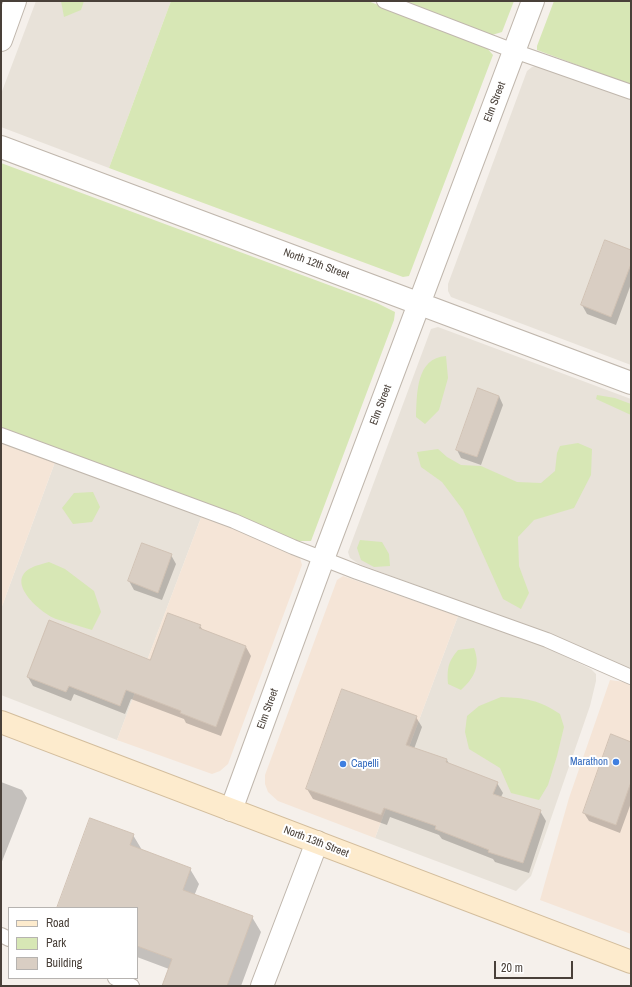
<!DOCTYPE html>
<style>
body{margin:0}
#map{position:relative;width:632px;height:987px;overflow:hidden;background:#f5f0eb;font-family:"Archivo Narrow",sans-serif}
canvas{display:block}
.frame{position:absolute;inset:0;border:2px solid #494039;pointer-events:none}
.legend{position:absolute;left:8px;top:907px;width:130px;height:72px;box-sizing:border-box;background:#fff;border:1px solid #b6b3b0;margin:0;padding:5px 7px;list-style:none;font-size:12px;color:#494039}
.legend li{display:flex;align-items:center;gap:8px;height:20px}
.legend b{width:20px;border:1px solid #b6b3b0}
.scale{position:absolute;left:494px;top:961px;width:79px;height:18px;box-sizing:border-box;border:2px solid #494039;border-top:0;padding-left:5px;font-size:12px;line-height:14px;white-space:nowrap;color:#494039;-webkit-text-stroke:3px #fff;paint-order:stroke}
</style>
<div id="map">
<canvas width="632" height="987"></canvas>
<div class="frame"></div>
<ul class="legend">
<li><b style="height:5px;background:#fdebcd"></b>Road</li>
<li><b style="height:11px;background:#d7e7b5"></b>Park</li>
<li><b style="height:11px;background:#d9cec3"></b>Building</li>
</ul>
<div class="scale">20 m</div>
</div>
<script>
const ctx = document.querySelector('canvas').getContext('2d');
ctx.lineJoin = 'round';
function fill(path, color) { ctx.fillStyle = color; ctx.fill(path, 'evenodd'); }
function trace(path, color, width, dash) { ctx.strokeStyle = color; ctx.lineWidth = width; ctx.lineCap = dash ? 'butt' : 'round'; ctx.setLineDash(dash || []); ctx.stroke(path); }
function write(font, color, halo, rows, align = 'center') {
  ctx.font = font + ' "Archivo Narrow",sans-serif'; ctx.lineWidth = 4; ctx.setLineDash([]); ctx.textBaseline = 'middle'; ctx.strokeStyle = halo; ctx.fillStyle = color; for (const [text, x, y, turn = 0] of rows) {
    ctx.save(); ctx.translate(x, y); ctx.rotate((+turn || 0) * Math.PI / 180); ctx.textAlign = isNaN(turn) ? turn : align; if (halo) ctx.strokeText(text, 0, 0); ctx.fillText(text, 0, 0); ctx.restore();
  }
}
const residential = new Path2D(`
 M36,1h135l-62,167 -108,-41v-33z
 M539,65l92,33v267l-180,-68 -3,-6v-7l79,-213 5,-4z
 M438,327l193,72v271l-88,-38 -184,-68 -9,-6 -2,-6 83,-223z
 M55,462l147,53 -85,225 -116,-45v-86z
 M458,616l86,30 47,23 5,5v7l-6,25 -59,170 -15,15 -141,-53z`);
const commercial = new Path2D(`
 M1,441l54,21 -54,147z
 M202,515l86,36 12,7 2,7 -74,199 -8,7 -8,3 -95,-34z
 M343,576l115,40 -83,222 -97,-37 -10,-9 -3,-8v-9l72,-195z
 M610,680l21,3v251l-91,-34 29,-102z`);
const green = new Path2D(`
 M61,1h23l-3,9 -17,7z
 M171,1h197l118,46 7,8 -84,221 -6,1 -294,-109z
 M401,1h113l-12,31 -10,3z
 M554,1h77v84l-94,-35v-4z
 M1,163l376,140 18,9 -1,8 -83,221h-15l-295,-112z
 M446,356l2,22 -9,32 -14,14 -9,-7c1,-24 0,-59 30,-61z
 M597,395l18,3 16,6v11l-35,-16z
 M578,443l14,6 -1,26 -17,33 -40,12 -16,17 1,29 10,27 -8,16 -18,-10 -40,-89 -21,-28 -21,-15 -4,-15 21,-3 9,8 14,8 20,1 36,16 24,1 14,-12 2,-18 3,-7z
 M93,492l7,15 -8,15 -19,2 -11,-16 12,-15z
 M360,540l22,2 7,12 1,12 -16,1 -13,-7 -4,-12z
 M49,562l16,7 29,22 7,21 -9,18c-12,-4 -24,-7 -36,-11 -15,-6 -52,-37 -25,-51 5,-3 12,-4 18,-6z
 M474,648c7,18 0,30 -13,42l-13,-6c-1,-16 0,-22 10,-34z
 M501,697c25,1 38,3 59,17l4,13 -7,29 -9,29 -9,15 -28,-7 -11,-25 -31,-19 -4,-17 2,-16 12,-10z`);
const shadow = new Path2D(`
 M605,242l26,9v33l-15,41 -29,-11 -5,-9z
 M499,396l4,9 -22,60 -20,-7 -4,-8z
 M171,555l5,9 -14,36 -28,-10 -5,-9z
 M200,626l3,4 43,17 5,9 -30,80 -35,-13 -2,-4 -53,-20 -6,15 -51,-20 -3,7 -38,-15 -5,-9 122,-16z
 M416,717l6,10 -8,22 33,11 2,4 48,19 6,10 -2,4 39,14 6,10 -17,52 -34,-11 -2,-3 -51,-20 -3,-4 -49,-18 -3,8 -74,-26 -6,-10z
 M631,743v60l-11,30 -31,-12 -5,-8z
 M1,782l21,8 5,8 -26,66z
 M133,835l9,15 48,19 9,15 -5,12 58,21 9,15 -20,54h-78l6,-17 -32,-12v-49h-79z`);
const building = new Path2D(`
 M605,240l26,10v14l-20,53 -30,-12z
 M478,388l21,8 -22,61 -21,-7z
 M142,543l30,11 -14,39 -30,-12z
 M168,613l33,12 -2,3 47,18 -30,81 -36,-14 1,-2 -55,-21 -6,16 -51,-20 -3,6 -39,-15 22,-57 101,40z
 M342,689l75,27 -11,29 41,14 -1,3 52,20 -5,12 48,16 -18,53 -35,-11 1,-2 -54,-21 1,-3 -52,-18 -3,7 -75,-26z
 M611,734l20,8v40l-15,43 -33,-12z
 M90,818l44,16 -4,11 61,23 -8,22 70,26 -26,70h-65l10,-27 -35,-13v-38h-80z`);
const lane = new Path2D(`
 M384,1l130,50 117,41
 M1,435l233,86 59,26 64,25 190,68 84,37
 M1,935l8,4
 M115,978l17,8`);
const street = new Path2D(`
 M1,40l14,-39
 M1,147l630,236
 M231,810l92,-251 210,-558
 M262,986l55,-144`);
const secondary = new Path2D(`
 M1,722l630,240`);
const markers = [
 [616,762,4,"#3f7fe0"],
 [343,764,4,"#3f7fe0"]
];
const streetNames = [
 ["Elm Street",495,102,-69],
 ["North 12th Street",316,264,20],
 ["Elm Street",381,405,-69],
 ["Elm Street",268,709,-70],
 ["North 13th Street",316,842,21]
];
const shopNames = [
 ["Marathon",608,762],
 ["Capelli",351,764,"left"]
];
fill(residential, '#e8e2d9');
fill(commercial, '#f5e5d7');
fill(green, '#d7e7b5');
fill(shadow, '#0003');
fill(building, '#d9cec3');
trace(building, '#d1c2b4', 1);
trace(lane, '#c0b7ad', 16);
trace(street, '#c0b7ad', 24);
trace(secondary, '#d3bd9c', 24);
trace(lane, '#fff', 14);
trace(street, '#fff', 22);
trace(secondary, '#fdebcd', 22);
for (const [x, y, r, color] of markers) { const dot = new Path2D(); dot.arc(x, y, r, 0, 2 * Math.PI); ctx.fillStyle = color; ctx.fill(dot); trace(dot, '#fff', 1.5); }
write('11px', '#494039', '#fff', streetNames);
write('11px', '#366cbe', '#fff', shopNames, 'right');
</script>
